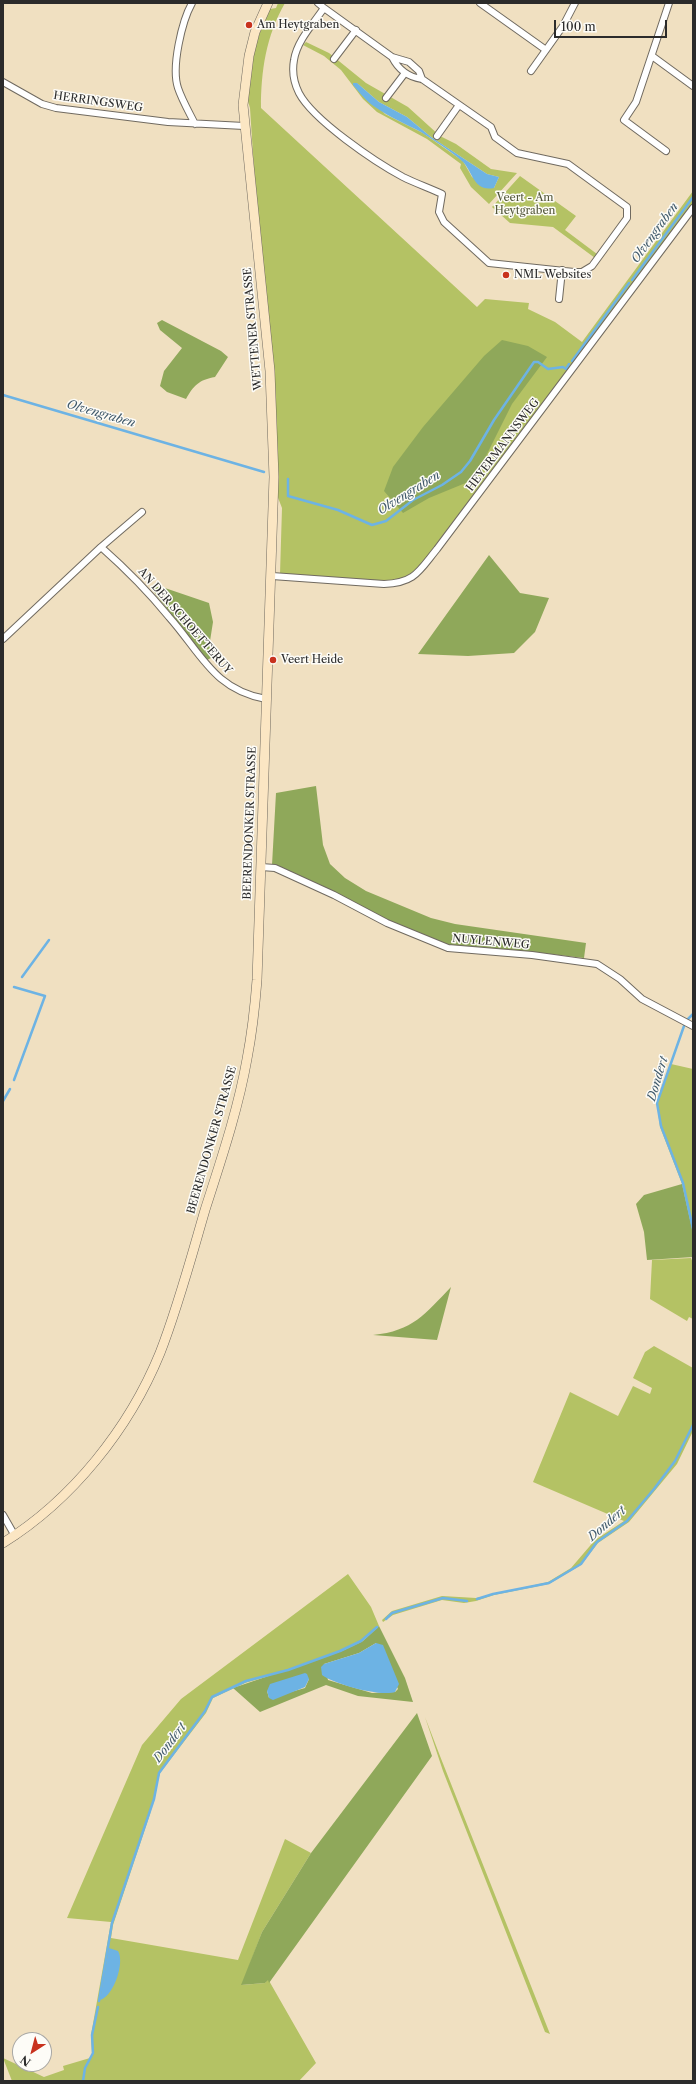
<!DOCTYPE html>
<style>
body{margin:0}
#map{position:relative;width:696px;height:2084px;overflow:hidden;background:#f0e0c1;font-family:"Libre Caslon Text",serif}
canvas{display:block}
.frame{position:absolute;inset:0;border:4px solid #2b2b2b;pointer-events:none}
.north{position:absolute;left:12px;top:2032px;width:40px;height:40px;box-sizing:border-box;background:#fdfcf7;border:1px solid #a9a8a5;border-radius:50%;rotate:216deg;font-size:11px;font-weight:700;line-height:16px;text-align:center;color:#2b2b2b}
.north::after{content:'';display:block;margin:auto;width:14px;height:18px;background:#c8321e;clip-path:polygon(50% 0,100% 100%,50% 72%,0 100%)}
.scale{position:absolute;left:554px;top:20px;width:113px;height:18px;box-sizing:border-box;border:2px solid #2b2b2b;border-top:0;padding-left:5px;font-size:12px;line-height:14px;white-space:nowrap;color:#2b2b2b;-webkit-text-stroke:3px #fdfcf7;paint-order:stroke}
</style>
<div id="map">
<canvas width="696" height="2084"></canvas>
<div class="frame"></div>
<div class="north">N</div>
<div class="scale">100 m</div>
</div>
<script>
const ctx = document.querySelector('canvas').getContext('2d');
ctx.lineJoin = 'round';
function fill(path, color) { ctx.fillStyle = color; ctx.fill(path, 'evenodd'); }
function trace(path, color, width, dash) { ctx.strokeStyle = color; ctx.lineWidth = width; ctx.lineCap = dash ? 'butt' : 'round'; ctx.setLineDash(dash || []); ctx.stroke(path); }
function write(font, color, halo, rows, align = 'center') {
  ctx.font = font + ' "Libre Caslon Text",serif'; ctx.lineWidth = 3; ctx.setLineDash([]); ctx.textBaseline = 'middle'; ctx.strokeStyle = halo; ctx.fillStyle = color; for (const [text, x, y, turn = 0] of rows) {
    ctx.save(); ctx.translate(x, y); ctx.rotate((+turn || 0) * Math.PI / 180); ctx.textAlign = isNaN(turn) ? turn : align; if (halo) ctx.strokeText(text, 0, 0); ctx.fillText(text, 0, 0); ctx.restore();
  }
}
const green = new Path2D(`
 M278,3h7c-19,33 -24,68 -24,105l216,199 8,-8 44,4 -1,6 27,13 27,20 111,-151v12l-259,344c-16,21 -22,32 -50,35l-104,-8 2,-66 -12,-31 -2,-93 -18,-276c-10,-29 8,-73 20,-99l6,-1z
 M306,42l23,11 37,30 42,24 32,29 16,8 35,25 26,4 -28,31 -18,-17 -11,-19 1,-4 -34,-25 -50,-27 -14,-13 -22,-29 -17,-14 -21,-11zM357,83l22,19 28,15 24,20 56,37 12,3 -5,11 -22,-11 -9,-16 -40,-28 -38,-19z
 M520,176l56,40 -11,14 32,24 -2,4 -42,-31 -43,-4 -18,-16z
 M684,1025l-13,39 22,5v164l-11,-49 -22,-57 -3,-23z
 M691,1258l2,5v56l-4,-2 -2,4 -37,-22 2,-39z
 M654,1346l39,22v63l-16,33 -48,58 -31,21 -17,22 -32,19 -55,11 -18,6 -12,2 -22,-3 -49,15 -10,7 -1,-2 10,-9 50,-15 34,2 72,-16 23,-14 24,-28 29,-19 -91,-39 37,-90 48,24 15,-30 17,8 2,-6 -19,-10 12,-26z
 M348,1574l23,33 8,19 -16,15 -21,10 -53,19 -44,13 -32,15 -7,15 -46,60 -10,41 -37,111 -2,13 127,22 47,-121 26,14 -49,79 -20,53 23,-2 3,-4 48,84 -17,18h-287l-9,-23 41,19 20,-7 -1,-4 27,-8 2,-4 -1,-19 20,-113 -44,-4 75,-173 39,-46z
 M425,1717l15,39 110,278 -5,-2 -102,-261z`);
const forest = new Path2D(`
 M162,320l59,31 7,6 -13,20c-16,3 -21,8 -29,22l-19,-7 -7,-6 4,-15 18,-23 -22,-18 -3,-7z
 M502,340l26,6 19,11 -35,47 -27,54 -17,24 -39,16 -26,15 -19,-22 9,-24 30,-40 61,-71z
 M489,555l31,38 29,5 -14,34 -21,21 -46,3 -50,-2z
 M150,587h12l47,16 4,19 -3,19 3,16 -6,3z
 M316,786l7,59 7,19 15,14 21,13 65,27 24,6 131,19 -2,15 -51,-6 -84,-6 -61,-25 -116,-56 4,-72z
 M682,1184l11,49v24l-46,3 -3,-28 -8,-28 8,-9z
 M451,1287l-14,53 -64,-5c40,-4 52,-21 78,-48z
 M379,1626l26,52 8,24 -55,-6 -32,-11 -66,27 -27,-24 109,-37 21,-10zM376,1643l22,46 -3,3 -23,1 -44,-13 -4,-16 35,-11zM309,1679l-4,9 -36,10 -2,-7z
 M417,1713l15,43 -163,227 -1,-3 -3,3 -24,2 21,-53 49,-79z`);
const water = new Path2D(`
 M353,83h4l22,19 28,15 24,20 56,37 12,3 -5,11c-21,4 -21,-17 -32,-27 -10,-9 -30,-22 -41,-29 -15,-8 -32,-15 -46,-25 -9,-6 -15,-14 -22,-22z
 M376,1643l7,2 16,39 -4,8c-15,5 -61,-8 -73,-17l-1,-8 3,-3 35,-11z
 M305,1673l2,1 2,5 -4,8 -32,13 -4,-2 -2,-7 3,-7z
 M109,1948l9,3c7,11 -4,45 -18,49z`);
const stream = new Path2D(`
 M632,280l61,-83
 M572,361l57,-78
 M3,395l261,77
 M288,479v17l50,14 34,15 14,-4 27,-21 29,-15 19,-13 9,-11 24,-41 40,-58h4l10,7 15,-2 3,2 3,-5
 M22,977l27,-37
 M688,1019l5,-5
 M684,1026l-27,77 4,23 22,57 10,46
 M14,1080l31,-84 -31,-9
 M3,1101l7,-12
 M477,1599l16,-5 56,-11 32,-19 16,-22 30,-21 27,-32 21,-28 18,-36
 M386,1619l6,-6 51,-15 24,3
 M99,2001l13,-78 42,-124 5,-26 46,-62 7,-14 34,-16 42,-11 52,-19 21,-10 16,-14
 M83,2081l2,-13 8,-15 -1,-18 6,-28`);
const street = new Path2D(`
 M192,3c-10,18 -21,64 -14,85 4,12 11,24 17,36
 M318,3l6,5c-11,16 -27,33 -30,52 -2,11 0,23 5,33 14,27 76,69 104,84 12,6 26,11 39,17l-3,18 5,10 45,41 85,9h8l10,-6 35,-48v-11l-59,-43 -51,-11 -22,-16 -4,-10 -69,-48c-15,-2 -24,-10 -30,-22
 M480,3l66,47
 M324,8l68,49 17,5 10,9 3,8
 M652,56l41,30
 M334,59l22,-29
 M531,71l32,-45 12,-23
 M3,82l39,22 14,4 112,14 76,4
 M386,98l19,-25
 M437,136l22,-31
 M666,151l-42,-31 12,-18 33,-99
 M559,299l3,-29
 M101,547c26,23 46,43 68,70 32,36 45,73 97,82
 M272,576l112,8c31,-1 35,-13 53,-35l256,-341
 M3,639l98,-92 41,-35
 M261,867l14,1 59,27 53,28 61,25 84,7 65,9 23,15 22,20 51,27
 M3,1515l12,21`);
const secondary = new Path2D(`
 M3,1543c69,-43 126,-114 157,-190 18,-46 31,-95 45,-143 16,-50 33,-100 42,-151 5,-26 8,-53 10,-79l17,-503 -4,-106 -27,-266 6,-49 6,-24 13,-29`);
const markers = [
 [249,25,4,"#c8321e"],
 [506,275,4,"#c8321e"],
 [273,660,4,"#c8321e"]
];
const poiNames = [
 ["Am Heytgraben",257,25],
 ["NML Websites",514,275],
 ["Veert Heide",281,660]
];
const streetNames = [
 ["HERRINGSWEG",98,102,8],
 ["WETTENER STRASSE",253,329,-95],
 ["HEYERMANNSWEG",503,445,-53],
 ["AN DER SCHOETTERUY",185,621,49],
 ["BEERENDONKER STRASSE",250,823,-88],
 ["NUYLENWEG",491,942,5],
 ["BEERENDONKER STRASSE",212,1140,-74]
];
const parkNames = [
 ["Veert - Am",525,198],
 ["Heytgraben",525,211]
];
const waterNames = [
 ["Olvengraben",655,233,-54],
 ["Olvengraben",101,414,16],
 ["Olvengraben",409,493,-32],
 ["Dondert",658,1079,-73],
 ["Dondert",607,1524,-41],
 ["Dondert",170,1743,-53]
];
fill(green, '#b4c264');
fill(forest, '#8fa85a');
fill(water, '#6db3e4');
trace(stream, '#6db3e4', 2.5);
trace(street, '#706a60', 8);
trace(secondary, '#706a60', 10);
trace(street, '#fff', 6);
trace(secondary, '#fbe6c3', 9);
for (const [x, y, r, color] of markers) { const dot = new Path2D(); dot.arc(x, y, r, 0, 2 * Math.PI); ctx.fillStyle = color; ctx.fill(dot); trace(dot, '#fdfcf7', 1.5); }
write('11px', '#2b2b2b', '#fdfcf7', poiNames, 'left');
write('11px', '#2b2b2b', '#fdfcf7', streetNames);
write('11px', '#54583c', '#fdfcf7', parkNames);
write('italic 12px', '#425b6c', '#fdfcf7', waterNames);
</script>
